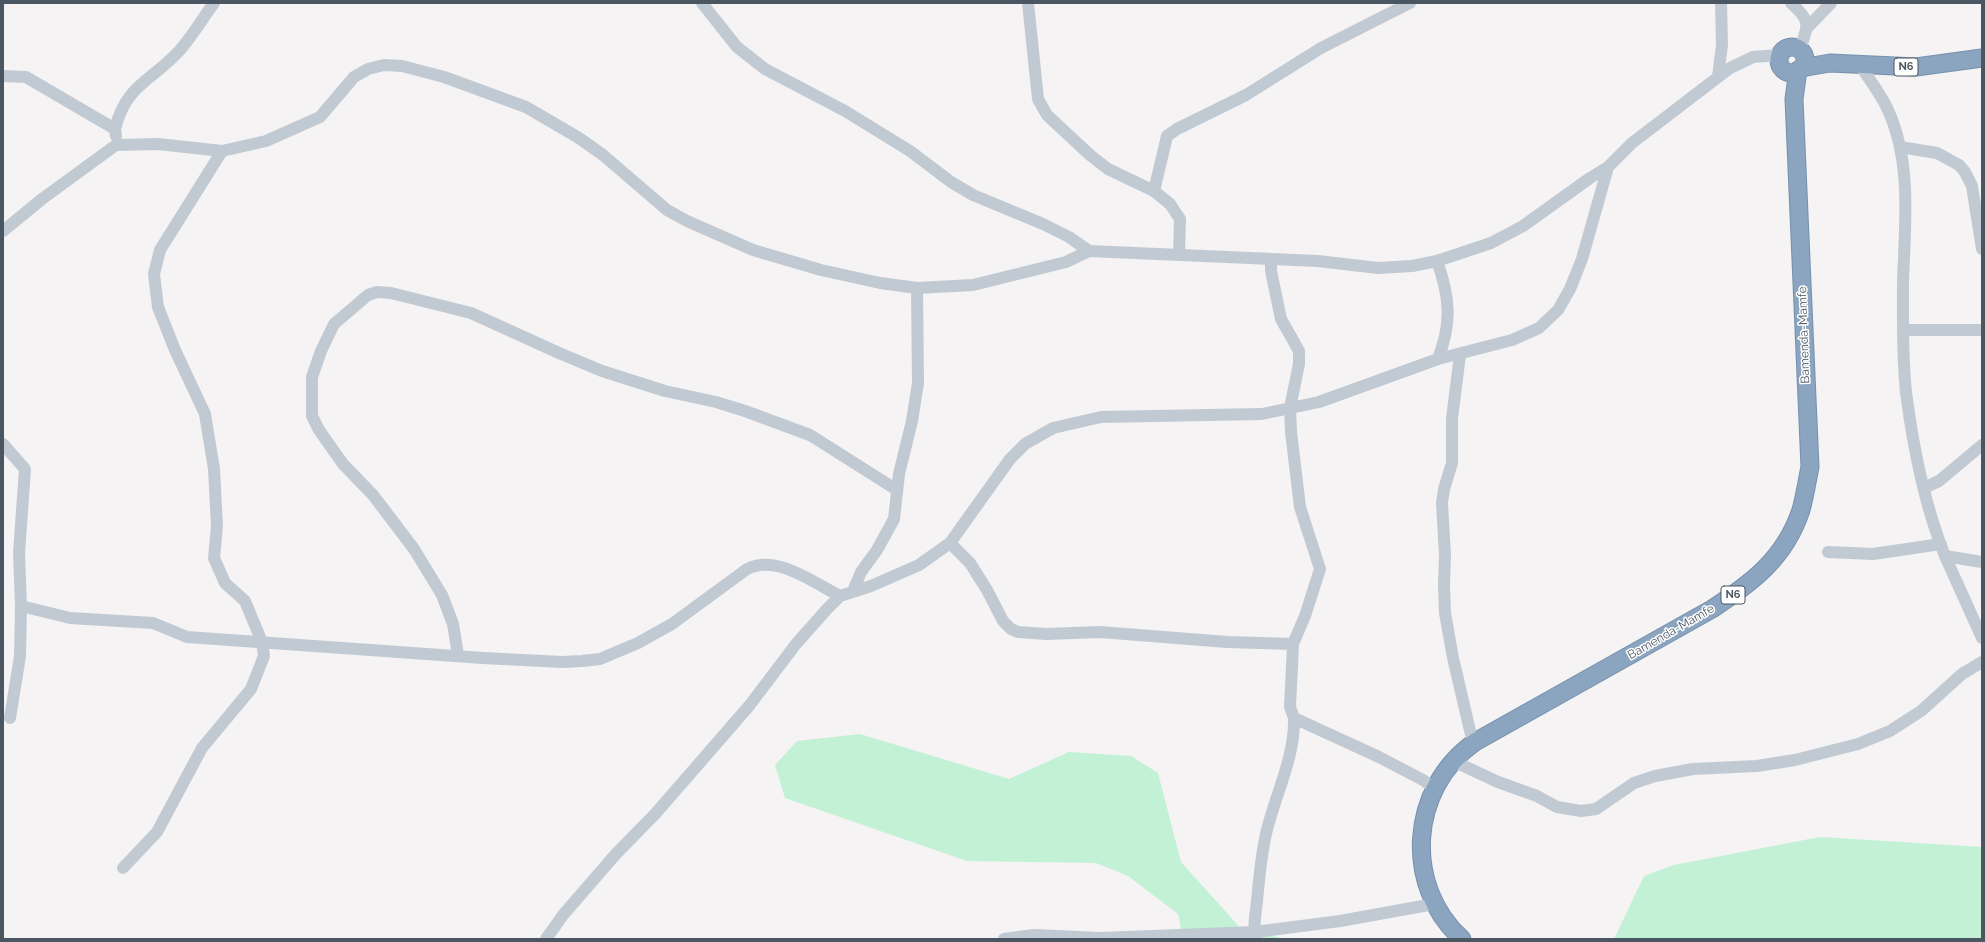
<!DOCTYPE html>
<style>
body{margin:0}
#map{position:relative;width:1985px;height:942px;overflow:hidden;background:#f5f3f3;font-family:Raleway,sans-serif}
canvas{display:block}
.frame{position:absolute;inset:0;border:4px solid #4a5661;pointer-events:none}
</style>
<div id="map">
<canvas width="1985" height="942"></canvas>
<div class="frame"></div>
</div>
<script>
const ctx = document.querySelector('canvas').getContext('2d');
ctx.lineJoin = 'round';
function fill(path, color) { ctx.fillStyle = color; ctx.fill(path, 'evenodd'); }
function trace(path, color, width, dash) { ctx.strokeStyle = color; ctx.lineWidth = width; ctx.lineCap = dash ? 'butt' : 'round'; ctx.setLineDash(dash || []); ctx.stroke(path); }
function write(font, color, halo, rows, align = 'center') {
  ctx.font = font + ' Raleway,sans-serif'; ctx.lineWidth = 3; ctx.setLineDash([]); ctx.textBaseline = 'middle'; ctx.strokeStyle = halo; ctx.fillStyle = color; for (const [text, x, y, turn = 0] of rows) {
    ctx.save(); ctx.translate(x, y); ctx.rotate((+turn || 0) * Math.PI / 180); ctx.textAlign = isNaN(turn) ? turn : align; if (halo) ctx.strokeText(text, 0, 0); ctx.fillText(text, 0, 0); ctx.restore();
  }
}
const green = new Path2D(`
 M860,734l149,45 60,-27 62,4 27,17 23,89 63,70h11l30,7h-102l-5,-25 -50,-38 -32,-13 -129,-2 -182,-63 -10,-33 22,-24z
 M1820,837l162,10v92h-368l30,-63 30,-11z`);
const minor = new Path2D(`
 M702,3l35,44 28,22 80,42 65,40 41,31 22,13 70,29 26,13 20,14
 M1028,3l10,96 9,16 43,40 18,14 46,22 16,13 10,15 -1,36
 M1791,3c21,19 17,21 9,47
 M1806,29l25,-26
 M1859,64c10,15 22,30 29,46 24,53 17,114 15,170 0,37 -1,75 3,112 7,55 18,112 39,164 12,27 25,55 37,82
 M3,76l23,1 89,52 1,7
 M1718,76l4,-31 -1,-42
 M115,129c11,-45 37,-48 65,-79 12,-14 23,-32 34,-47
 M1900,147l37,6 22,12 6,7 7,14 10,63
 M1154,191l13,-55 10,-7 69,-34 75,-47 89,-45
 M3,231l39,-32 74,-54 42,-1 64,7 44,-10 54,-24 34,-40 14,-8 16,-4 18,1 42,11 82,30 53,31 24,17 64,55 20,11 66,29 68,20 59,13 37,5 56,-3 93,-23 23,-11 229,10 60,7 34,-2 25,-5 54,-18 32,-17 67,-48 18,-11
 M1271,259v12l10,48 18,32v13l-9,44 1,24 9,75 20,62 -15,47 -12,28 -3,63 4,11 85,39 44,23 12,9
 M1437,261c13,36 15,62 1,98
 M1903,330h79
 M1460,355l-8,63v45l-8,26 -2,14 3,52 -1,30 1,28 8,45 18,77 4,7
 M3,444l22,25 -6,84 2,53 -1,50 -10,62
 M1924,488l15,-7 43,-36
 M950,543l20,20 17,27 16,31 8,8 7,3 28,2 54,-2 127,10 66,2
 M1828,552l45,2 68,-10
 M1945,556l37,6
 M853,591l8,-19 16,-22 17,-31 5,-45 13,-53 6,-38 -1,-95
 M21,606l49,12 83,5 34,14 296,21 79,4 20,-1 18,-2 38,-16 16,-9 18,-10 75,-55c30,-15 67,14 93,27
 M458,655l-5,-31 -11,-29 -28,-46 -41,-54 -30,-31 -24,-34 -7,-14v-39l9,-26 13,-27 34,-29 9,-3 14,1 80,20 88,40 43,18 63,20 51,11 29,9 65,24 87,55
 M1453,761l45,21 39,14 20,11 24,4 15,-2 38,-26 21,-7 38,-7 64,-3 38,-6 63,-16 32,-13 31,-20 41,-37 20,-12
 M123,868l34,-36 45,-84 49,-59 13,-33 -2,-14 -17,-41 -20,-18 -11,-25 3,-32 -3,-57 -9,-55 -30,-64 -17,-43 -4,-33 6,-24 62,-99
 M1257,937c-5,-10 -1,-24 0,-36 2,-22 4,-45 9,-67 9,-39 29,-76 28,-116
 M546,939l17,-24 52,-60 41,-42 93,-107 47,-62 31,-35 13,-13 31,-10 48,-21 31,-22 60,-84 15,-15 28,-16 48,-11 161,-3 57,-12 119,-43 74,-19 27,-12 19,-18 12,-21 12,-30 26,-92 24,-24 98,-75 23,-11 27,-2
 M1004,939l30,-4 67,3 154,-6 85,-11 94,-17`);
const highway = new Path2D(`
 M1779 60a13 13 0 1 1 26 0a13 13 0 1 1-26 0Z
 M1801,68l29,-5 86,4 66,-9
 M1462,939c-59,-53 -53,-151 13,-197l237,-133c41,-27 73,-51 89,-99 4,-14 6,-29 9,-43l-16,-368 4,-29`);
const shields = [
 [1906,67,24],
 [1733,595,24]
];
const shieldNames = [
 ["N6",1906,67],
 ["N6",1733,595]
];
const streetNames = [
 ["Bamenda-Mamfe",1804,335,-92],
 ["Bamenda-Mamfe",1671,632,-30]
];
fill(green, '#c3f1d5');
trace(highway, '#7690ad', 19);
trace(minor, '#c1cad2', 12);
trace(highway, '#8ba5c1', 17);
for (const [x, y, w] of shields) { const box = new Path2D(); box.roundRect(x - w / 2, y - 9, w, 18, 3); ctx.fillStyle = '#fff'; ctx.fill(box); trace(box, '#4a5661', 1); }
write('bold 11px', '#4a5661', null, shieldNames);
write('12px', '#4a5661', '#fff', streetNames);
</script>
